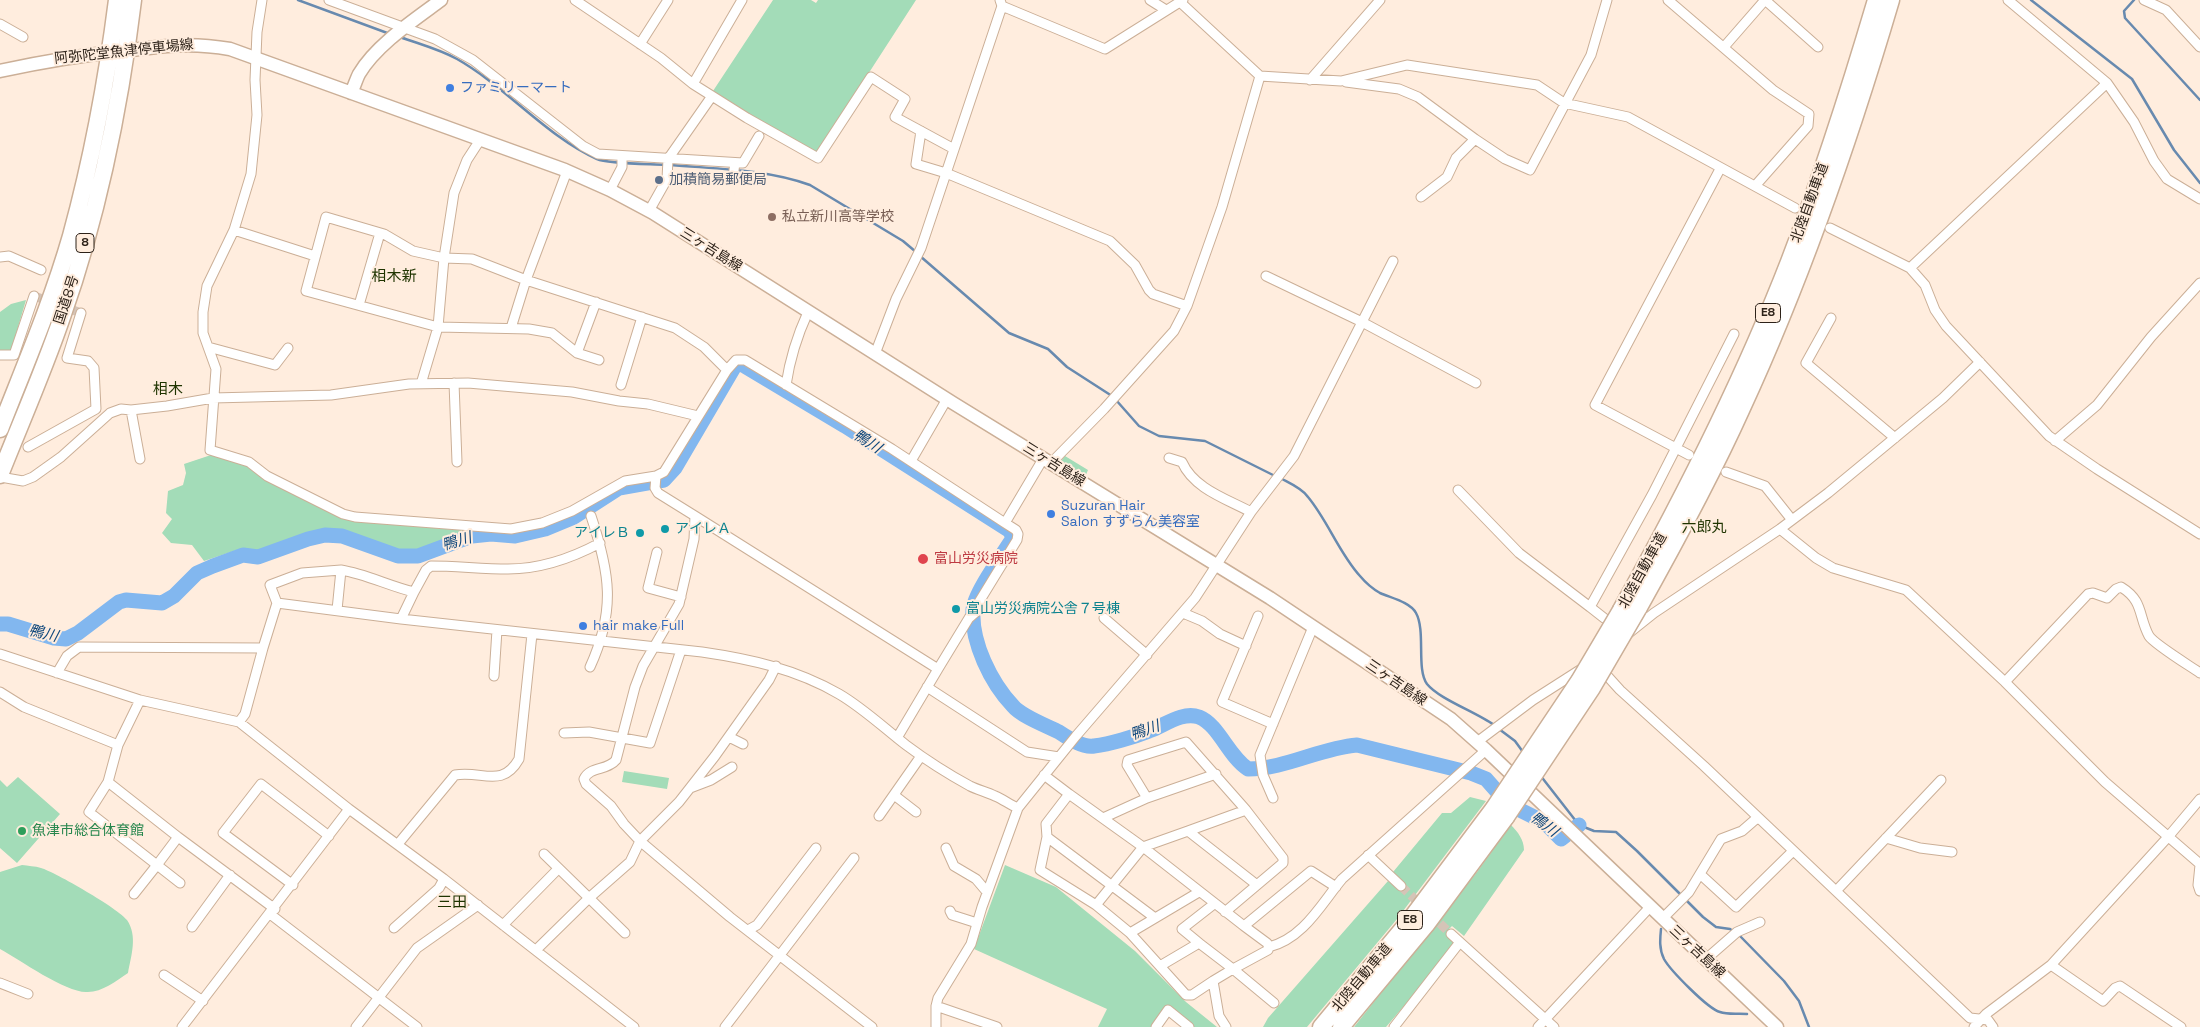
<!DOCTYPE html>
<meta charset="utf-8">
<style>
body{margin:0}
canvas{display:block;background:#ffedde}
</style>
<canvas width="2200" height="1027"></canvas>
<script>
const ctx = document.querySelector('canvas').getContext('2d');
ctx.lineJoin = 'round';
function fill(path, color) { ctx.fillStyle = color; ctx.fill(path, 'evenodd'); }
function trace(path, color, width, dash) { ctx.strokeStyle = color; ctx.lineWidth = width; ctx.lineCap = dash ? 'butt' : 'round'; ctx.setLineDash(dash || []); ctx.stroke(path); }
function write(font, color, halo, rows, align = 'center') {
  ctx.font = font + ' "Space Grotesk","Noto Sans JP",sans-serif'; ctx.lineWidth = 4; ctx.setLineDash([]); ctx.textBaseline = 'middle'; ctx.strokeStyle = halo; ctx.fillStyle = color; for (const [text, x, y, turn = 0] of rows) {
    ctx.save(); ctx.translate(x, y); ctx.rotate((+turn || 0) * Math.PI / 180); ctx.textAlign = isNaN(turn) ? turn : align; if (halo) ctx.strokeText(text, 0, 0); ctx.fillText(text, 0, 0); ctx.restore();
  }
}
const green = new Path2D(`
 M773,0h38l5,3 2,-3h98l-99,153 -70,-39 -34,-23z
 M26,300l-15,51 -11,-1v-38l11,-8z
 M211,455l30,8 86,48 26,10 116,10 -55,22h-14l-48,-19 -18,-4 -24,2 -47,20 -20,-4 -39,13 -12,-16 -21,-2 -9,-10 10,-14 -6,-6 2,-22 15,-6 3,-12 -2,-9z
 M1065,456l23,14 -3,7 -24,-16z
 M624,771l45,7 -2,11 -45,-7z
 M18,777l42,37 -43,49 -17,-15v-68l7,7z
 M1470,797l16,4 -89,118 -90,108h-44l5,-9 120,-137 9,6 6,-6 -10,-9 49,-59h9z
 M1511,825c7,7 13,15 13,25l-60,86 -12,-10 -6,6 11,12 -71,83h-32l123,-155z
 M22,865c6,1 13,1 19,3 14,4 78,41 86,52 11,16 4,36 1,53 -12,8 -27,20 -42,19 -21,0 -66,-32 -86,-43v-77z
 M1005,865l51,22 79,64 51,51 31,25h-23l-26,-21 -16,21h-54l9,-18 -133,-60z`);
const stream = new Path2D(`
 M298,0l92,34
 M2031,0l101,79 42,71 26,33
 M2134,0l-10,11 1,7 75,82
 M400,37c19,7 39,12 57,22 48,27 90,78 140,100 11,5 53,5 68,6
 M671,165c46,4 95,4 139,20l93,56 13,11
 M920,256l89,77 39,16 19,18 45,29
 M1116,400l23,26 20,10 46,5 70,35
 M1280,478c9,5 22,10 28,19 20,24 31,56 52,79 5,6 13,13 20,17 11,5 30,9 36,20 10,18 0,56 11,71 12,15 49,28 67,41
 M1499,729l16,12 8,11
 M1540,775l39,50 15,6 22,1 21,19 66,66 13,10 14,2 10,7 44,45 15,20 10,26
 M1661,929c-1,10 -2,20 3,30 6,11 44,50 56,53 8,3 19,1 27,2`);
const river = new Path2D(`
 M0,624h8l46,14 12,1 12,-6 41,-31 7,-2 36,3 12,-7 23,-23 16,-7 30,-11 15,2 50,-18 17,-4 17,1 56,20h20l54,-20 19,-2 24,2 30,-7 29,-12 45,-29 45,-8 11,-12 61,-104 7,1 102,61 165,105 3,7c-10,16 -39,55 -40,72 -2,32 18,73 40,96 8,10 34,20 46,26 9,6 24,16 35,14 16,-2 40,-9 55,-15 15,-5 33,-20 50,-14 20,8 29,39 49,52 37,0 72,-21 109,-24l114,28 15,6 22,25 36,18 17,17 18,-14`);
const streetTunnel = new Path2D(`
 M34,296l47,17
 M1401,886l50,48`);
const street = new Path2D(`
 M262,0l-5,32 -2,48 2,35 -6,59 -17,56 -27,56 -4,26v21l13,36 -6,81 39,12 18,14 76,38 12,3 156,12 31,-6 30,-12 53,-30 31,-5
 M329,0l106,39 38,21 110,86 15,8 145,9 16,-27
 M575,0l86,58 32,26 49,-84
 M1150,0l16,10
 M1668,0l105,90 36,24 -1,12 -53,60
 M1765,0l53,47
 M2008,0l99,83 27,39 20,39 13,18 33,20
 M2144,0l22,10 34,37
 M1180,2l80,74 81,5 66,-16 130,20 27,18 64,14 167,91
 M1002,6l103,43 78,-49
 M0,24l23,13
 M640,44l28,-44
 M1724,47l41,-47
 M1310,80l70,-80
 M1346,82l53,7 19,8 57,42
 M693,84l54,34 71,40 53,-81 34,22 -10,18 59,32
 M921,131l-5,33 30,9 164,68 25,24 14,25 4,4 34,12
 M733,177l2,-14
 M610,190l12,-23v-11
 M1421,197l26,-20 9,-19 19,-19 30,20 25,11 61,-115 16,-55
 M649,211l18,-32 1,-20 44,-63
 M1830,228l80,40 15,17 10,25 11,16 103,110 48,33 103,65
 M234,230l81,26
 M0,257l9,-1 32,14
 M1910,268l197,-185
 M1266,276l96,46 114,61
 M596,302l-19,51 -25,-20 -23,-4 -91,-2 -132,-36 20,-74 58,17 29,17 31,7 28,1 54,21 149,48 29,19 23,23
 M359,305l21,-72
 M1831,318l-25,45 89,75
 M511,328l15,-48 41,-109
 M208,347l67,18 13,-17
 M577,353l22,7
 M875,354l21,-55 25,-51 81,-242 -2,-6
 M0,355h14l20,-59
 M454,383l3,79
 M421,384l17,-57 6,-69 10,-65 13,-33 13,-20
 M621,385l21,-68
 M786,385c4,-27 11,-49 22,-73
 M131,410l9,49
 M2055,441l42,-36 54,-68 49,-54
 M28,447l68,-38 -2,-41 -6,-7 -21,-3 14,-45
 M1689,455l-94,-50 125,-236
 M1169,458l13,4c12,27 45,37 69,50
 M911,461l36,-62
 M1051,463l53,-54 70,-78 13,-25 35,-99 38,-131
 M1726,472l39,14 27,34
 M0,477l23,4 10,-4 28,-20 49,-44 11,-4 10,1 36,-4 46,-8 118,-3 78,-11 59,-1 104,9 47,9 29,3 50,12
 M1458,490l61,63 71,54
 M695,516l243,153 31,-51 8,-7 2,-9 38,-62 1,-6 -2,-4 -11,-7 38,-64
 M1780,529l36,29 17,10 73,22 99,92 100,100 95,82
 M657,552l-9,36 33,9
 M414,592l12,-22 5,-4c25,0 51,3 77,3 31,0 64,-11 92,-26
 M277,603l124,16 13,-27c-25,-6 -48,-18 -73,-22
 M1183,613l19,8 18,13 26,12
 M1258,616l-36,86 51,22
 M1104,618l43,37
 M1604,618l-14,-11 62,-112 82,-161
 M401,619l301,33c48,7 94,17 137,42 24,14 45,34 67,51 20,15 42,29 64,41 8,4 17,6 25,10 8,3 15,9 23,12
 M1629,633l25,-20 126,-84 48,-36 115,-95 37,-36
 M263,648l14,-45 -7,-18 32,-12 39,-3 -4,40
 M0,654l140,46 99,22 110,87 95,70 190,148
 M590,667c26,-57 20,-94 1,-151
 M1601,669l19,21 84,76 266,252 18,2 5,7
 M57,673l10,-17 12,-9 184,1 -18,66 -6,8
 M494,676l3,-46
 M2005,682l83,-88 5,-1 14,5 9,-9 5,-2c23,14 17,29 28,49 5,8 41,30 51,37
 M927,687l100,65 32,5
 M0,692l24,15 94,38
 M140,700l-22,45 -10,37 70,55 97,72
 M564,733l25,-1 61,11 31,-93
 M729,737l14,7
 M897,738l41,-69
 M1477,742l56,-42 50,-32
 M1044,775l25,19 -23,30 1,13 108,81
 M108,782l-19,30 68,53 21,-28
 M690,788l21,-8 21,-13
 M1069,794l74,53 101,79 67,-55 25,16
 M894,795l22,17
 M1147,798l-20,-33 1,-5 58,-18 60,68 37,48v5l-58,49
 M1273,798l-10,-23 -3,-20 53,-128
 M879,816l42,-60
 M1103,818l44,-20 69,-24
 M1188,831l58,-21
 M1047,837l-7,33 56,35 34,28 56,62h6l21,-14
 M1886,838l34,10 32,4
 M398,844l57,-69c27,-5 47,14 64,-16l13,-125
 M946,848l8,18 22,13 11,13
 M544,854l81,79
 M1368,855l33,31
 M2200,865l-2,20 2,6
 M1700,874l36,33 57,-56
 M293,885l-70,-52 38,-49 68,52
 M1836,891l105,-111
 M134,894l23,-29 23,18
 M1096,905l47,-58 45,-16 69,54
 M950,911l2,4 25,8
 M270,914l147,113
 M1662,919l27,-27 32,-53 21,-8 15,-13
 M503,925l55,-56
 M1244,926l23,17 2,4
 M192,927l38,-52
 M394,928l45,-40 5,-9
 M748,930l9,-5 59,-77
 M1130,933l69,-41
 M1451,934l103,93
 M1199,943l-17,-14 32,-25
 M536,950l53,-52 41,-36 10,-21 39,-39 36,-46 54,-76 7,-14
 M1705,960l32,-28 23,-10
 M2051,965l52,36 12,-13 5,-2 61,41
 M1160,966l39,-23 34,26 35,-19 1,-3c35,-9 52,-43 73,-68l144,-129
 M164,975l39,26
 M0,983l28,11
 M936,1006l61,21
 M182,1027l167,-218
 M356,1027l61,-79 61,-43
 M725,1027l129,-169
 M872,1027l-142,-110 -90,-76 -16,-17 -13,-18 -25,-22 -2,-5c6,-13 23,-8 32,-19l19,-73 8,-21 36,-62 15,-65 1,-23 -37,-23 -3,-5 1,-12 8,-4 63,-102 9,-10h9l147,89 113,74
 M936,1027v-21l2,-8 33,-54 11,-37 36,-99 58,-72 119,-138 56,-86 43,-56 99,-195
 M1156,1027l12,-17 21,17
 M1226,1027l-7,-11 -6,-35 20,-12 41,34
 M1394,1027l66,-85
 M1538,1027l112,-120
 M1974,1027l12,-13 65,-49 117,-128 32,-38`);
const secondary = new Path2D(`
 M0,71c41,-9 82,-16 124,-20 41,-5 65,-9 106,-2l335,121 45,20 43,23 300,190 317,195 181,121 35,31 291,277
 M351,93c3,-6 5,-13 8,-19 17,-29 55,-54 82,-74`);
const highway = new Path2D(`
 M0,429c25,-64 52,-127 71,-193 21,-77 36,-157 46,-236
 M0,475c21,-53 44,-105 62,-158 36,-102 58,-210 71,-317
 M1638,609c37,-66 73,-132 104,-201 61,-132 108,-269 149,-408
 M1621,610c63,-113 121,-227 168,-348 33,-86 61,-174 87,-262
 M1321,1027l89,-107 84,-112
 M1341,1027l85,-102 80,-108`);
const highwayBridge = new Path2D(`
 M1494,808l85,-127 42,-71
 M1506,817l86,-129 46,-79`);
const markers = [
 [450,88,5,"#3f7fe0"],
 [659,180,5,"#5c6f8a"],
 [772,217,5,"#8d6e63"],
 [1051,514,5,"#3f7fe0"],
 [665,529,5,"#0f9aa8"],
 [640,533,5,"#0f9aa8"],
 [923,559,6,"#e0444e"],
 [956,609,5,"#0f9aa8"],
 [583,626,5,"#3f7fe0"],
 [22,831,5,"#2e9e5b"]
];
const shields = [
 [85,243,18],
 [1768,313,25],
 [1410,920,25]
];
const shieldNames = [
 ["8",85,243],
 ["E8",1768,313],
 ["E8",1410,920]
];
const streetNames = [
 ["阿弥陀堂魚津停車場線",124,52,-6],
 ["北陸自動車道",1810,203,-70],
 ["三ヶ吉島線",711,250,32],
 ["国道8号",67,300,-72],
 ["三ヶ吉島線",1054,465,32],
 ["北陸自動車道",1643,571,-61],
 ["三ヶ吉島線",1396,683,34],
 ["三ヶ吉島線",1697,952,43],
 ["北陸自動車道",1362,978,-50]
];
const shopNames = [
 ["ファミリーマート",460,88],
 ["Suzuran Hair",1061,506],
 ["Salon すずらん美容室",1061,522],
 ["hair make Full",593,626]
];
const serviceNames = [
 ["加積簡易郵便局",669,180]
];
const educationNames = [
 ["私立新川高等学校",782,217]
];
const cultureNames = [
 ["アイレＡ",675,529],
 ["アイレＢ",630,533,"right"],
 ["富山労災病院公舎７号棟",966,609]
];
const healthNames = [
 ["富山労災病院",934,559]
];
const leisureNames = [
 ["魚津市総合体育館",32,831]
];
const neighbourhoodNames = [
 ["相木新",394,277],
 ["相木",168,390],
 ["六郎丸",1704,528],
 ["三田",452,903]
];
const waterNames = [
 ["鴨川",867,442,32],
 ["鴨川",457,542,-17],
 ["鴨川",43,634,13],
 ["鴨川",1145,731,-19],
 ["鴨川",1544,825,36]
];
fill(green, '#a3dcb8');
trace(stream, '#688aaf', 2.5);
trace(river, '#82b7ef', 15);
trace(streetTunnel, '#d5c4b7', 9, [9, 4.5]);
trace(street, '#cbaf97', 11);
trace(secondary, '#cbaf97', 15);
trace(highway, '#cbaf97', 19);
trace(street, '#fff', 9);
trace(secondary, '#fff', 12);
trace(highway, '#fff', 16);
trace(highwayBridge, '#cbaf97', 19, []);
trace(highwayBridge, '#fff', 16);
for (const [x, y, r, color] of markers) { const dot = new Path2D(); dot.arc(x, y, r, 0, 2 * Math.PI); ctx.fillStyle = color; ctx.fill(dot); trace(dot, '#ffedde', 2); }
for (const [x, y, w] of shields) { const box = new Path2D(); box.roundRect(x - w / 2, y - 9.5, w, 19, 4); ctx.fillStyle = '#ffedde'; ctx.fill(box); trace(box, '#2d2219', 1); }
write('bold 12px', '#2d2219', null, shieldNames);
write('14px', '#2d2219', '#ffedde', streetNames);
write('14px', '#366cbe', '#ffedde', shopNames, 'left');
write('14px', '#4e5e75', '#ffedde', serviceNames, 'left');
write('14px', '#785e54', '#ffedde', educationNames, 'left');
write('14px', '#0d838f', '#ffedde', cultureNames, 'left');
write('14px', '#be3a42', '#ffedde', healthNames, 'left');
write('14px', '#27864d', '#ffedde', leisureNames, 'left');
write('15px', '#1f3400', '#ffedde', neighbourhoodNames);
write('italic 15px', '#10487c', '#ffedde', waterNames);
</script>
